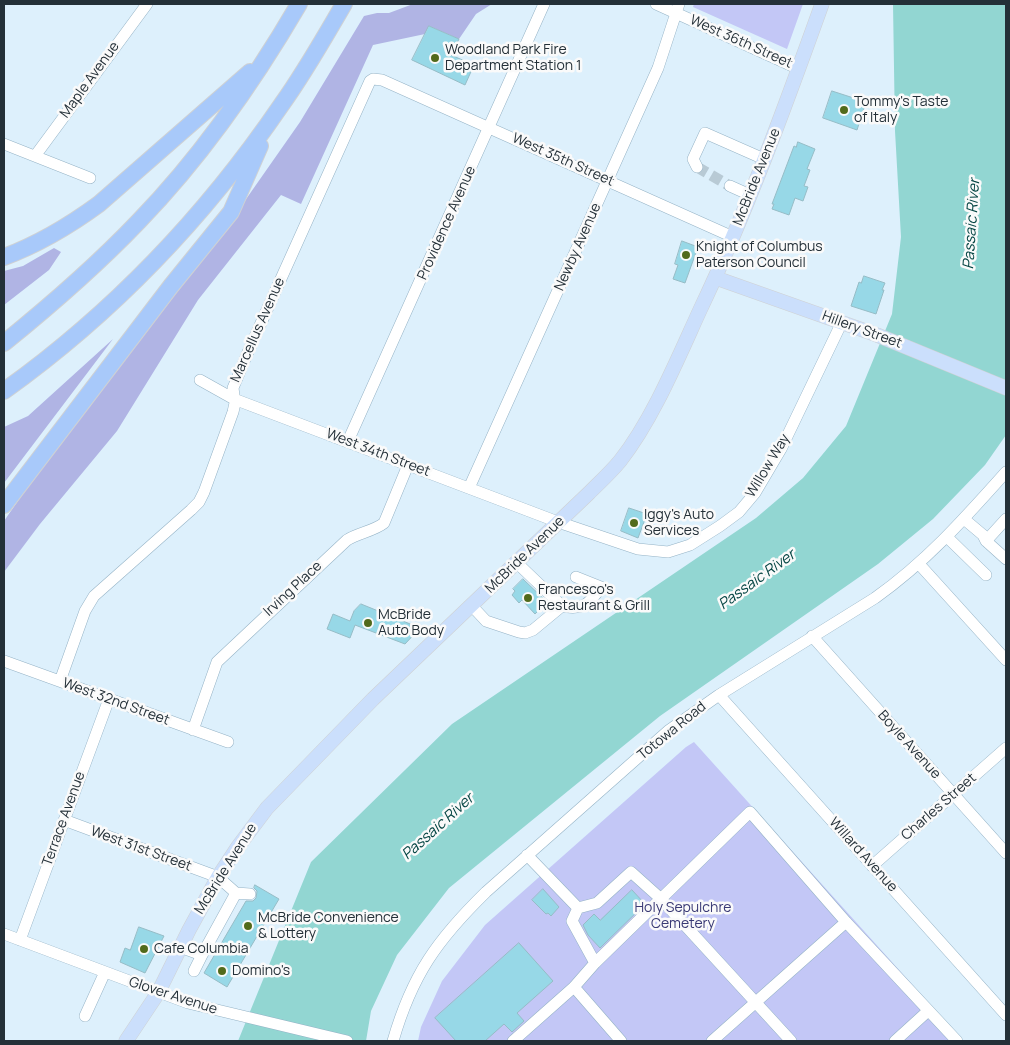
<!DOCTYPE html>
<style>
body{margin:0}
#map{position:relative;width:1010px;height:1045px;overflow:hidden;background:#ddf0fc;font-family:Manrope,sans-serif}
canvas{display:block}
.frame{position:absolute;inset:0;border:5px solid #243038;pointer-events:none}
</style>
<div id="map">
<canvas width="1010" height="1045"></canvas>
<div class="frame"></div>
</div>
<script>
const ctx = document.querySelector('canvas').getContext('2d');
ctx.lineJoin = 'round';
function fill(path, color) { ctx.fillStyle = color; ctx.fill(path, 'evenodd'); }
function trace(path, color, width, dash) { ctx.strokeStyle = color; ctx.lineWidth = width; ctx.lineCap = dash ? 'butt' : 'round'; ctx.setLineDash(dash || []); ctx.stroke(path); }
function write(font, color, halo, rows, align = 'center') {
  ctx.font = font + ' Manrope,sans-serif'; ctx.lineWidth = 5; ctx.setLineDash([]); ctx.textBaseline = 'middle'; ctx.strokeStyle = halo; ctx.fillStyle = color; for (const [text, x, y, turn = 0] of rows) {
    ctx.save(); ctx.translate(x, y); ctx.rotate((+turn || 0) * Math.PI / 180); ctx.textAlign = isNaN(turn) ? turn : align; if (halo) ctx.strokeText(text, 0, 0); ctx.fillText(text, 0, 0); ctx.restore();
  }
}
const green = new Path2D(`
 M694,4h109l-16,45 -94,-42z
 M694,742l269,299h-545l3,-14 21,-46 43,-56 201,-178z`);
const forest = new Path2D(`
 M413,4h79l-16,10 -17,25 -30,-13 -4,8 -52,11 -72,159 -20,-9 -83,105 -81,131 -77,93 -36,48v-51l27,-39 192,-250 77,-110 64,-106 13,-3h12z
 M54,248l7,4 -12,18 -45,35v-34l19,-5z
 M113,339l-109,144v-56l24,-11z`);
const water = new Path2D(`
 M893,4h113v431l-21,30 -52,54 -55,45 -218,152 -211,172 -52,67 -26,56 -5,30h-128l73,-179 141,-138 304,-206 47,-40 43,-52 46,-112 9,-77 -6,-106z`);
const building = new Path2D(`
 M429,26l30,13 -8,16 23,10 -9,20 -53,-25z
 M832,91l34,11 -9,28 -34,-12z
 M798,142l17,7 -8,20 3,1 -6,16 4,1 -5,14 -8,-3 -6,17 -17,-6 2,-5h-2l22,-58 2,1z
 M682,241l16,6 -13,36 -12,-4 5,-14 -3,-1z
 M864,276l21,7 -3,7h2l-8,24 -25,-8 8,-24 2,1z
 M629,508l18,6 -9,24 -17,-7z
 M523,579l24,23 -12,12 -13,-14 -3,3 -7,-8 3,-4 -2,-2z
 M361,604l59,24 -15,16 -50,-19 -5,13 -23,-9 6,-15 17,7 4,-10z
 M255,885l24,14 -52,88 -23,-14 42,-72h7l3,-3 1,-7 -3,-3z
 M543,889l16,18 -8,9 -3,-3 -2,1 -14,-14z
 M632,890l13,14 -45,44 -12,-13 -5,-10 11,-11 6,6z
 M139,927l25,9 -19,37 -25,-11 5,-14 5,2z
 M519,943l34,38 -36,32 7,8 -12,11 -8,-8 -19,17h-29l-21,-23z`);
const minorTunnel = new Path2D(`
 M697,167l33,19`);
const minor = new Path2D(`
 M656,4l143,65
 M4,144l86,34
 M35,156l112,-152
 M697,167l-4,-8 12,-26 59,26
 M730,186l20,9
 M200,380l34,19 324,123 80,27 30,3 22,-7 30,-19 19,-14 16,-19 26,-44 61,-127
 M348,441l196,-437
 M469,488l189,-420 21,-64
 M964,519l19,16 3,6
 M1006,519l-20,22 20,18
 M947,537l39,38
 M919,564l87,96
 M472,606l14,15 33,11 6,1 8,-3 29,-24 -45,-43
 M562,606c21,5 28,-3 39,-19l-25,-10
 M812,636l194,217
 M4,661l224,81
 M60,681l25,-70 9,-15 97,-86 8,-8 5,-10 29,-80 2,-9 -2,-15 15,-36 122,-271 3,-2 9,1 351,157
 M719,695l287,320
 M193,730l24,-68 130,-122c11,-7 27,-9 37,-17l24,-58
 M64,820l154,57 18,16 -34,62 -22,-8
 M872,866l134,-118
 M236,893l14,1
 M578,908l19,-5 34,-31 29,26 131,143
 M4,934l184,69 159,38
 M20,940l89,-241
 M595,963l155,-151 96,110 111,119
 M194,971l8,-16
 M574,987l47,54
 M85,1016l20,-44
 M393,1041c19,-66 44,-101 93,-149l182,-161 51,-36 156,-97c52,-37 89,-79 131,-126
 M513,1041l61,-54 21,-24 -23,-42 6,-13 -51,-53
 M712,1041l134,-119
 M895,1041l33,-30`);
const major = new Path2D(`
 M716,278l161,57 129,53
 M126,1041l32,-48 31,-63 29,-53 19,-29 30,-40 106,-109 216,-206c10,-10 22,-21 31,-32 33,-42 58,-103 80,-151 47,-99 85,-203 122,-306`);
const highway = new Path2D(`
 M4,257c35,-13 65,-31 95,-53l151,-132
 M4,343c47,-38 93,-78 135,-122 63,-65 115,-140 160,-217
 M4,391c109,-78 203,-177 278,-287 23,-32 42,-66 62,-100
 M4,505l167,-219 60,-74 29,-66`);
const markers = [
 [435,58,5,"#516a1b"],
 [844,110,5,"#516a1b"],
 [686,255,5,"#516a1b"],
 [634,523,5,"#516a1b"],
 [528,598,5,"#516a1b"],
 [368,623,5,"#516a1b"],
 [248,926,5,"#516a1b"],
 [144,949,5,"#516a1b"],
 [222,971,5,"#516a1b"]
];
const streetNames = [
 ["West 36th Street",741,42,24],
 ["Maple Avenue",90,80,-54],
 ["West 35th Street",563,160,24],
 ["McBride Avenue",757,177,-68],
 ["Providence Avenue",447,223,-66],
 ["Newby Avenue",578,247,-66],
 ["Marcellus Avenue",258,330,-66],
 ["Hillery Street",862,330,20],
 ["West 34th Street",378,453,21],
 ["Willow Way",768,466,-59],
 ["McBride Avenue",525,555,-44],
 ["Irving Place",293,589,-43],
 ["West 32nd Street",116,702,20],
 ["Totowa Road",672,731,-39],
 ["Boyle Avenue",909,745,48],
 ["Charles Street",939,807,-41],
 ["Terrace Avenue",64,819,-70],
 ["West 31st Street",141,849,20],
 ["Willard Avenue",863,855,48],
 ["McBride Avenue",226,869,-58],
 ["Glover Avenue",173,996,18]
];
const poiNames = [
 ["Woodland Park Fire",445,50],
 ["Department Station 1",445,66],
 ["Tommy's Taste",854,102],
 ["of Italy",854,118],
 ["Knight of Columbus",696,247],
 ["Paterson Council",696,263],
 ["Iggy's Auto",644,515],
 ["Services",644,531],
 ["Francesco's",538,590],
 ["Restaurant & Grill",538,606],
 ["McBride",378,615],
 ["Auto Body",378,631],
 ["McBride Convenience",258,918],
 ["& Lottery",258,934],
 ["Cafe Columbia",154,949],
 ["Domino's",232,971]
];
const parkNames = [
 ["Holy Sepulchre",683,908],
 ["Cemetery",683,924]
];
const waterNames = [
 ["Passaic River",972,224,-86],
 ["Passaic River",757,580,-36],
 ["Passaic River",438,827,-42]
];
fill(green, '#c3c7f6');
fill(forest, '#b0b4e4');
fill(water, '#92d6d2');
fill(building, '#97d8e7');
trace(building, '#96bcc6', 1);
trace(minorTunnel, '#b8cad5', 11, [11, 5.5]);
trace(minor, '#95b3c6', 12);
trace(major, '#cfd1d3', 15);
trace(highway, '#cfd1d3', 18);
trace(minor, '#fff', 11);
trace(major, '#cbdffc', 14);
trace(highway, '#a8c9fa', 16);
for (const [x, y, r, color] of markers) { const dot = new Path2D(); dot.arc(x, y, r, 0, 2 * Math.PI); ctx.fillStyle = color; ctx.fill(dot); trace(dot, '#fafafa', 2); }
write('14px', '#243038', '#fafafa', streetNames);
write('14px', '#243038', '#fafafa', poiNames, 'left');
write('14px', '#3a3a75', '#fafafa', parkNames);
write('italic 15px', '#044543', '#fafafa', waterNames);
</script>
